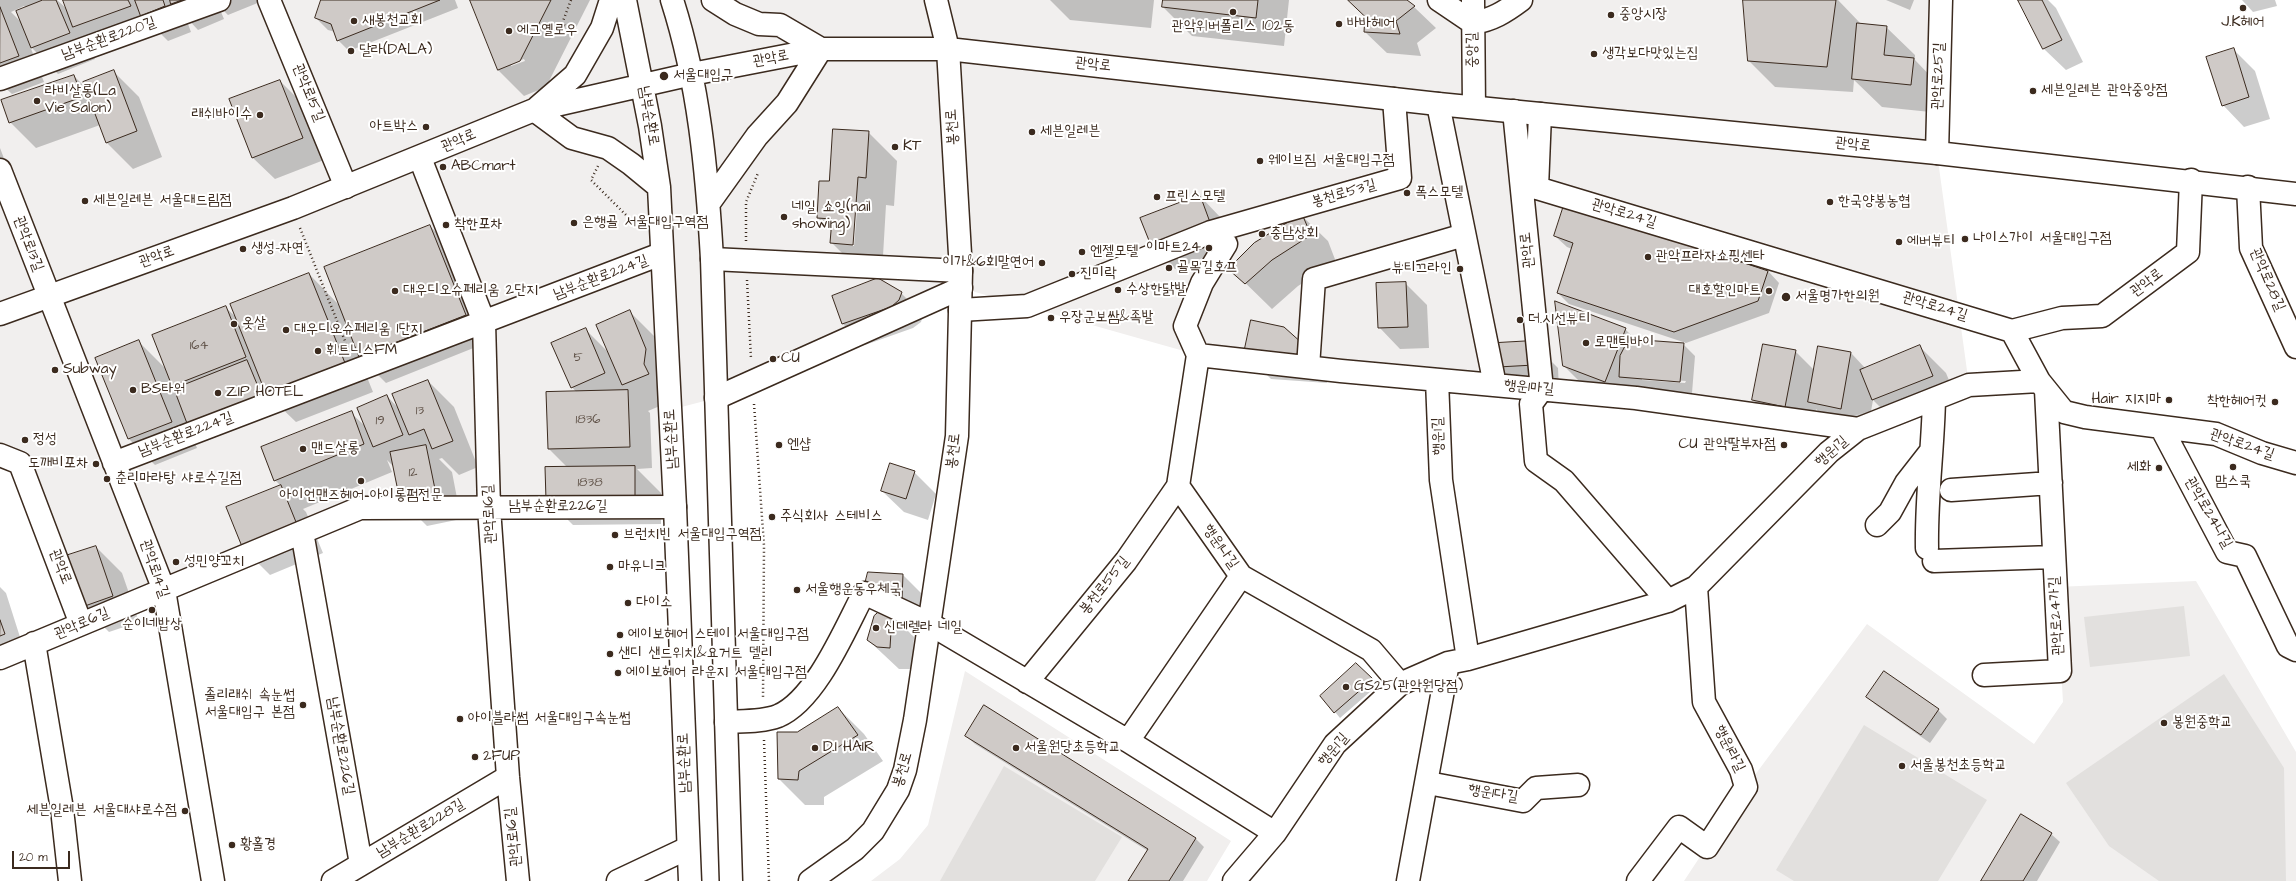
<!DOCTYPE html>
<meta charset="utf-8">
<style>
body{margin:0}
#map{position:relative;width:2296px;height:881px;overflow:hidden;background:#fff;font-family:"Architects Daughter",sans-serif}
canvas{display:block}
.scale{position:absolute;left:12px;top:851px;width:58px;height:18px;box-sizing:border-box;border:2px solid #3b2a1e;border-top:0;padding-left:5px;font-size:12px;line-height:14px;white-space:nowrap;color:#3b2a1e;-webkit-text-stroke:3px #fff;paint-order:stroke}
</style>
<div id="map">
<canvas width="2296" height="881"></canvas>
<div class="scale">20 m</div>
</div>
<script>
const ctx = document.querySelector('canvas').getContext('2d');
ctx.lineJoin = 'round';
function fill(path, color) { ctx.fillStyle = color; ctx.fill(path, 'evenodd'); }
function trace(path, color, width, dash) { ctx.strokeStyle = color; ctx.lineWidth = width; ctx.lineCap = dash ? 'butt' : 'round'; ctx.setLineDash(dash || []); ctx.stroke(path); }
function write(font, color, halo, rows, align = 'center') {
  ctx.font = font + ' "Architects Daughter","Poor Story",sans-serif'; ctx.lineWidth = 4; ctx.setLineDash([]); ctx.textBaseline = 'middle'; ctx.strokeStyle = halo; ctx.fillStyle = color; for (const [text, x, y, turn = 0] of rows) {
    ctx.save(); ctx.translate(x, y); ctx.rotate((+turn || 0) * Math.PI / 180); ctx.textAlign = isNaN(turn) ? turn : align; if (halo) ctx.strokeText(text, 0, 0); ctx.fillText(text, 0, 0); ctx.restore();
  }
}
const built = new Path2D(`
 M0,0h1941l-4,153 32,232 -121,32 -650,-62 -237,-67 -245,110 -46,12 5,97 -315,1 -279,116 -61,-161 -20,-8z
 M2196,581l100,171v129h-612l62,-94 121,-163 167,120 29,-42 -7,-115z
 M965,671l266,170 -24,40h-336l29,-22 28,-34z`);
const green = new Path2D(`
 M2184,606l6,50 -100,11 -6,-50z
 M2224,674l60,94 2,113h-127l-50,-35 -43,-63z
 M1864,725l123,75 -49,81h-144l-18,-11z
 M1004,766l118,71 -27,44h-155z`);
const shadow = new Path2D(`
 M0,0h57l11,10 -4,-10h201l-37,15 -10,-10 6,14 -26,11 -13,-14 6,16 -23,9 -18,-18 -62,18 7,18 -37,15 -28,-28 14,36 -32,12 -12,-11zM24,6l2,2 -4,15 -11,-11z
 M322,0h133l3,8 -109,43 -11,-11 -3,-8 -7,-2 -12,-12z
 M471,0h119l-44,87 -22,9 -26,-26zM524,59l1,2 -14,5v-2z
 M1050,0h104l-3,28 -81,-8z
 M1164,0h125l-5,46 -92,-10 -29,-29z
 M1349,0h56l9,7 22,21 -19,15 4,13 -34,-3 -22,-21 1,-16z
 M1744,0h94l23,24 25,3 29,28v5l27,28 -2,25 -58,-6 -28,-27 -1,12 -78,-5 -26,-26z
 M1886,0h28l-4,10z
 M2019,0h29l8,8 27,54 -17,8 -22,-21z
 M2242,0h33l2,6 -24,6z
 M2233,49l22,22 15,48 -26,8 -21,-22z
 M113,71l26,26 23,60 -29,12 -26,-26 -7,-18 -64,23 -26,-26 64,-46 12,12z
 M280,81l22,22 22,57 -49,19 -22,-21z
 M868,132l29,29 -3,45 -8,-1 -4,68 -22,-2 -29,-29 1,-10 -14,-14 12,-36zM855,210h2l-3,36h-2z
 M0,148l10,26 -10,4z
 M1200,196l21,22 12,28 -58,23 -22,-22z
 M1302,216l26,25 8,21 -38,24 -26,23 -42,-41z
 M430,226l26,26 35,89 -105,42 -28,-28 15,37 -77,30 -24,-23 6,13 -72,29 -19,-19 10,26 -42,17 -26,-26 -32,-81 42,-16 28,28 58,-63 12,11 72,-44 31,32zM171,383l6,6 -3,2z
 M1555,236l213,35 11,12 -10,30 -83,30 -117,-39 -11,-11 14,-44 -5,-2z
 M1405,283l22,22 2,43 -29,1 -21,-22z
 M901,293l22,22 -2,7 -8,6 -48,17 -22,-21 -9,-27z
 M630,312l26,26 18,62 -26,11 2,2 2,55 -15,1 24,24v31l-88,1 -26,-26 21,-31 -19,-19 28,-56 -5,-6 13,-58 24,24z
 M1625,329l11,11 47,4 12,12 -3,37 -54,-4 -48,3 -26,-26zM1642,378l44,3 -1,2 -43,-3z
 M1532,342l26,26 1,22 -34,3 -26,-26z
 M1819,347l32,6 15,16 54,-22 26,26 12,29 -59,24 -26,-26 -6,34 -32,-6 -19,-19 -5,23 -32,-6 -26,-26 42,-49 20,20z
 M1245,353l83,18 -1,12 -56,-4z
 M428,381l26,26 24,60 -19,8 -17,-17 -3,1 13,13 9,47 -34,7 -26,-26 -7,-33 -7,-7 5,12 -89,37 3,3 17,41 -53,22 -26,-26 37,-63 -6,-6 76,-67 15,14 21,-31 12,13z
 M914,472l22,22 -8,26 -24,-8 -22,-21z
 M96,547l26,26 17,49 -30,10 -26,-26z
 M903,575l26,26 -2,24 -34,-15z
 M0,587l6,6 20,63 -26,8z
 M892,615l22,22 -2,32h-13l-31,-29z
 M1356,664l22,21 -38,33 -18,-22z
 M1884,672l54,38 9,9 -17,24 -54,-38 -9,-8z
 M838,708l26,26 19,27 -59,36v8h-19l-26,-26 18,-46z
 M966,736l229,102 9,9 -21,34h-53l18,-30 -173,-107z
 M2051,834l9,8 -23,39h-55z`);
const building = new Path2D(`
 M43,0h13l14,33 -39,15 -15,-37z
 M63,0h65l3,6 -58,21z
 M135,0h28l2,6 -24,10z
 M170,0h12l-11,4z
 M321,0h119l-103,41 -6,-17 -16,-6z
 M470,0h81l-31,61 -22,9z
 M1163,0h95l-2,18 -94,-11z
 M1348,0h59l8,6 -19,15 4,13 -36,-2 1,-15z
 M1743,0h93l-9,67 -79,-6z
 M2018,0h24l20,40 -19,9z
 M0,7l19,49 -19,7z
 M1857,23l30,3 -3,29 30,3 -3,27 -59,-6z
 M2234,48l15,49 -27,9 -16,-49z
 M114,70l23,61 -31,12 -23,-61z
 M74,75l8,22 -73,26 -8,-23z
 M280,80l23,58 -51,20 -23,-59z
 M833,129l36,2 -3,47 -8,-1 -5,68 -23,-2 2,-24 -15,-1 2,-37h10z
 M1200,195l11,30 -59,23 -12,-30z
 M1565,202l203,69 -10,30 -84,31 -117,-39 16,-50 -19,-7z
 M1302,214l9,21 -39,25 -27,24 -17,-15 26,-26z
 M430,225l36,90 -107,42 -35,-90z
 M309,273l36,90 -79,31 -36,-90z
 M878,278l24,14 -3,8 -8,7 -49,17 -10,-28z
 M1406,282l2,45 -30,1 -2,-45z
 M1555,301l71,27 -21,54 -42,-16z
 M226,306l20,51 -74,29 -20,-51z
 M630,310l16,39 -2,15 5,10 -27,11 -26,-60z
 M1251,320l33,7 19,17 -2,14 -57,-5z
 M586,328l19,45 -34,15 -20,-45z
 M1629,339l55,4 -4,39 -61,-5 1,-21z
 M139,340l33,82 -44,17 -33,-81z
 M1532,341l2,24 -36,2 -1,-24z
 M1763,344l33,6 -11,57 -33,-7z
 M1920,345l13,31 -61,24 -12,-30z
 M1818,346l33,6 -10,57 -33,-7z
 M247,360l15,36 -74,30 -14,-37z
 M428,380l25,61 -21,8 -8,-20 -15,6 -17,-41z
 M628,390l2,57 -82,2 -2,-57z
 M387,395l16,40 -30,12 -16,-39z
 M352,411l12,33 -90,37 -13,-34z
 M426,445l10,49 -36,7 -10,-49z
 M890,463l25,8 -9,28 -25,-8z
 M635,466v33l-89,1 -1,-33z
 M281,485l17,42 -55,22 -17,-42z
 M96,546l17,50 -31,11 -17,-51z
 M868,572l35,2 -1,25 -37,-15z
 M881,610l11,4 -2,34 -13,-1 -10,-7 7,-24z
 M0,620l5,14 -5,2z
 M1356,663l17,16 -39,34 -14,-17z
 M1884,671l55,38 -18,26 -55,-38z
 M984,705l212,133 -27,43h-41l20,-32 -183,-113z
 M838,707l20,28 -59,36 -1,9 -20,-1 -1,-47h20z
 M2021,814l31,19 -29,48h-42z`);
const path = new Path2D(`
 M571,0l-9,24 15,8
 M598,166l-7,14 48,48
 M300,228l49,123
 M746,241v-39l12,-29
 M747,280l4,79
 M754,404l10,142 -1,153
 M764,740l5,141`);
const minor = new Path2D(`
 M269,0l77,187
 M1439,0l34,23
 M1473,0l1,107
 M1473,23c19,-3 32,-11 48,-23
 M0,79l219,-79
 M1438,104l57,281
 M1514,111l28,278 -11,15 5,57 28,20 104,120
 M1540,114l-3,74 475,143 27,50 25,31 21,5 131,17 46,19 34,10
 M1937,153l4,-153
 M420,158l64,164 5,186 19,269 10,104
 M0,170l164,420 49,291
 M2248,187l3,61 45,99
 M712,259l249,12
 M960,310l67,-4 184,-74 189,-54 -6,-79
 M2012,331l50,-13 40,-2 86,-64 3,-72
 M1198,355l143,16 295,27 222,31
 M1198,355l-20,131 63,90 130,74 29,34
 M1198,355l-13,-29 17,-43 24,-39 -15,-12
 M1308,367l6,-88 150,-44
 M1437,380l4,100 27,179
 M716,398l245,-110
 M2161,427l66,125 18,4 43,90 8,4
 M0,455l20,8 61,161
 M114,463l547,-209
 M1951,490l100,-7
 M1877,525l13,-13 16,-29 25,-32
 M302,532l59,332
 M1927,548c-1,-50 6,-99 7,-149
 M1934,561l120,-4
 M34,643l28,166 8,72
 M0,658l360,-150 315,-1
 M1984,675l76,-4 -14,-281
 M1027,682l99,-121 52,-75
 M726,722c16,-1 36,0 52,-6 38,-16 67,-87 86,-123l66,31 198,117 147,92
 M1128,741l113,-165
 M1428,783l95,18 13,-13 42,-3
 M333,881l175,-104
 M618,881l70,-33
 M1234,881l41,-48 60,-89 65,-60 48,-21 20,-4 200,-58 28,-14 133,-135 29,-23 111,-44 70,-4
 M1408,881l40,-218
 M1638,881l41,-54 28,20 39,-60 -5,-17 -37,-68 -8,-115`);
const major = new Path2D(`
 M625,0l25,126 9,61 16,320 15,374
 M672,0c27,84 35,171 40,259l19,622
 M713,0l22,14 24,10 21,1 41,24
 M538,107l37,-32 27,-47 9,-28
 M534,110l38,28 36,10 23,16 28,23
 M709,203l48,-67 30,-33 34,-54
 M0,314l293,-106 241,-98 158,-36 129,-25h127l490,55 499,49 359,41
 M810,881l45,-32 18,-18 25,-41 7,-20 10,-50 42,-284 4,-165 -13,-222 -12,-49`);
const markers = [
 [2243,8,4,"#3b2a1e"],
 [1233,12,4,"#3b2a1e"],
 [1611,15,4,"#3b2a1e"],
 [354,21,4,"#3b2a1e"],
 [1339,24,4,"#3b2a1e"],
 [509,31,4,"#3b2a1e"],
 [351,51,4,"#3b2a1e"],
 [1594,54,4,"#3b2a1e"],
 [664,76,5,"#3b2a1e"],
 [2033,91,4,"#3b2a1e"],
 [37,101,4,"#3b2a1e"],
 [260,115,4,"#3b2a1e"],
 [426,127,4,"#3b2a1e"],
 [1032,132,4,"#3b2a1e"],
 [895,147,4,"#3b2a1e"],
 [1260,161,4,"#3b2a1e"],
 [443,167,4,"#3b2a1e"],
 [1407,193,4,"#3b2a1e"],
 [1157,197,4,"#3b2a1e"],
 [85,201,4,"#3b2a1e"],
 [1830,202,4,"#3b2a1e"],
 [784,217,4,"#3b2a1e"],
 [574,223,4,"#3b2a1e"],
 [446,225,4,"#3b2a1e"],
 [1262,234,4,"#3b2a1e"],
 [1965,239,4,"#3b2a1e"],
 [1899,242,4,"#3b2a1e"],
 [1209,248,4,"#3b2a1e"],
 [243,249,4,"#3b2a1e"],
 [1082,252,4,"#3b2a1e"],
 [1648,257,4,"#3b2a1e"],
 [1042,263,4,"#3b2a1e"],
 [1169,268,4,"#3b2a1e"],
 [1460,269,4,"#3b2a1e"],
 [1072,274,4,"#3b2a1e"],
 [1118,290,4,"#3b2a1e"],
 [395,291,4,"#3b2a1e"],
 [1769,291,4,"#3b2a1e"],
 [1786,297,5,"#3b2a1e"],
 [1051,318,4,"#3b2a1e"],
 [1520,320,4,"#3b2a1e"],
 [234,324,4,"#3b2a1e"],
 [286,330,4,"#3b2a1e"],
 [1586,343,4,"#3b2a1e"],
 [318,351,4,"#3b2a1e"],
 [773,359,4,"#3b2a1e"],
 [55,370,4,"#3b2a1e"],
 [133,390,4,"#3b2a1e"],
 [218,393,4,"#3b2a1e"],
 [2169,400,4,"#3b2a1e"],
 [2275,402,4,"#3b2a1e"],
 [25,440,4,"#3b2a1e"],
 [779,445,4,"#3b2a1e"],
 [1784,445,4,"#3b2a1e"],
 [303,449,4,"#3b2a1e"],
 [96,464,4,"#3b2a1e"],
 [2233,467,4,"#3b2a1e"],
 [2159,468,4,"#3b2a1e"],
 [107,479,4,"#3b2a1e"],
 [361,481,4,"#3b2a1e"],
 [772,517,4,"#3b2a1e"],
 [615,535,4,"#3b2a1e"],
 [176,562,4,"#3b2a1e"],
 [610,567,4,"#3b2a1e"],
 [797,590,4,"#3b2a1e"],
 [628,603,4,"#3b2a1e"],
 [152,610,4,"#3b2a1e"],
 [876,628,4,"#3b2a1e"],
 [620,635,4,"#3b2a1e"],
 [610,654,4,"#3b2a1e"],
 [618,673,4,"#3b2a1e"],
 [1346,687,4,"#3b2a1e"],
 [303,705,4,"#3b2a1e"],
 [460,719,4,"#3b2a1e"],
 [2164,723,4,"#3b2a1e"],
 [815,748,4,"#3b2a1e"],
 [1016,748,4,"#3b2a1e"],
 [475,757,4,"#3b2a1e"],
 [1902,766,4,"#3b2a1e"],
 [185,811,4,"#3b2a1e"],
 [232,845,4,"#3b2a1e"]
];
const numberNames = [
 ["164",199,346],
 ["5",578,358],
 ["13",420,411],
 ["1836",588,420],
 ["19",380,421],
 ["12",413,473],
 ["1838",590,483]
];
const poiNames = [
 ["중앙시장",1619,15],
 ["새봉천교회",362,21],
 ["J.K헤어",2243,23,"center"],
 ["바바헤어",1347,24],
 ["관악위버폴리스 102동",1233,27,"center"],
 ["에그옐로우",517,31],
 ["달라(DALA)",359,51],
 ["생각보다맛있는집",1602,54],
 ["서울대입구",673,76],
 ["세븐일레븐 관악중앙점",2041,91],
 ["라비살롱(La",45,92],
 ["Vie Salon)",45,109],
 ["래쉬바이수",252,115,"right"],
 ["아트박스",418,127,"right"],
 ["세븐일레븐",1040,132],
 ["KT",903,147],
 ["웨이브짐 서울대입구점",1268,161],
 ["ABCmart",451,167],
 ["폭스모텔",1415,193],
 ["프린스모텔",1165,197],
 ["세븐일레븐 서울대드림점",93,201],
 ["한국양봉농협",1838,202],
 ["네일 쇼잉(nail",792,208],
 ["showing)",792,225],
 ["은행골 서울대입구역점",582,223],
 ["착한포차",454,225],
 ["충남상회",1270,234],
 ["나이스가이 서울대입구점",1973,239],
 ["에버뷰티",1907,242],
 ["이마트24",1201,248,"right"],
 ["생성-자연",251,249],
 ["엔젤모텔",1090,252],
 ["관악프라자쇼핑센타",1656,257],
 ["이가&6회말연어",1034,263,"right"],
 ["골목길호프",1177,268],
 ["뷰티끄라인",1452,269,"right"],
 ["진미락",1080,274],
 ["수상한닭발",1126,290],
 ["대우디오슈페리움 2단지",403,291],
 ["대호할인마트",1761,291,"right"],
 ["서울명가한의원",1795,297],
 ["우장군보쌈&족발",1059,318],
 ["더.시선뷰티",1528,320],
 ["옷살",242,324],
 ["대우디오슈페리움 1단지",294,330],
 ["로맨틱바이",1594,343],
 ["휘트니스FM",326,351],
 ["CU",781,359],
 ["Subway",63,370],
 ["BS타워",141,390],
 ["ZIP HOTEL",226,393],
 ["Hair 지지마",2161,400,"right"],
 ["착한헤어컷",2267,402,"right"],
 ["정성",33,440],
 ["엔샵",787,445],
 ["CU 관악딸부자점",1776,445,"right"],
 ["맨드살롱",311,449],
 ["도깨비포차",88,464,"right"],
 ["세화",2151,468,"right"],
 ["춘리마라탕 샤로수길점",115,479],
 ["맘스쿡",2233,482,"center"],
 ["아이언맨즈헤어 아이롱펌전문",361,496,"center"],
 ["주식회사 스테비스",780,517],
 ["브런치빈 서울대입구역점",623,535],
 ["성민양꼬치",184,562],
 ["마유니크",618,567],
 ["서울행운동우체국",805,590],
 ["다이소",636,603],
 ["순이네밥상",152,625,"center"],
 ["신데렐라 네일",884,628],
 ["에이보헤어 스테이 서울대입구점",628,635],
 ["샌디 샌드위치&요거트 델리",618,654],
 ["에이보헤어 라운지 서울대입구점",626,673],
 ["GS25(관악원당점)",1354,687],
 ["졸리래쉬 속눈썹",295,696,"right"],
 ["서울대입구 본점",295,713,"right"],
 ["아이블라썸 서울대입구속눈썹",468,719],
 ["봉원중학교",2172,723],
 ["D.I HAIR",823,748],
 ["서울원당초등학교",1024,748],
 ["2FUP",483,757],
 ["서울봉천초등학교",1910,766],
 ["세븐일레븐 서울대샤로수점",177,811,"right"],
 ["황홀경",240,845]
];
const streetNames = [
 ["남부순환로220길",109,39,-20],
 ["중앙길",1473,50,-91],
 ["관악로",771,59,-11],
 ["관악로",1093,65,6],
 ["관악로25길",1939,76,-88],
 ["관악로15길",308,93,68],
 ["남부순환로",648,116,80],
 ["봉천로",953,127,-93],
 ["관악로",459,141,-23],
 ["관악로",1853,145,6],
 ["봉천로53길",1344,194,-16],
 ["관악로24길",1624,214,17],
 ["관악로13길",28,244,69],
 ["관악로",1528,250,-96],
 ["관악로",157,257,-20],
 ["남부순환로224길",601,278,-21],
 ["관악로28길",2267,280,67],
 ["관악로",2147,283,-37],
 ["관악로24길",1935,307,17],
 ["행운1마길",1529,388,5],
 ["남부순환로224길",186,435,-21],
 ["행운1길",1439,436,-92],
 ["남부순환로",672,439,-93],
 ["관악로24길",2242,445,19],
 ["봉천로",954,451,-83],
 ["행운1길",1832,452,-41],
 ["남부순환로226길",558,507],
 ["관악로24나길",2208,513,60],
 ["관악로16길",490,514,-93],
 ["행운1나길",1220,547,55],
 ["관악로",60,567,69],
 ["관악로14길",154,569,71],
 ["봉천로55길",1105,586,-51],
 ["관악로24가길",2057,616,-93],
 ["관악로6길",82,624,-23],
 ["남부순환로226길",340,746,80],
 ["행운1라길",1729,749,63],
 ["행운1길",1334,750,-50],
 ["남부순환로",685,763,-92],
 ["봉천로",903,770,-73],
 ["행운1다길",1493,794,9],
 ["남부순환로228길",421,829,-31],
 ["관악로16길",514,837,-96]
];
fill(built, '#f1efee');
fill(green, '#e2e0de');
fill(shadow, '#0003');
fill(building, '#cfcac7');
trace(building, '#3b2a1e', 1);
trace(minor, '#3b2a1e', 25);
trace(major, '#3b2a1e', 25);
trace(path, '#3b2a1e', 2.5, [1, 3]);
trace(minor, '#fff', 22);
trace(major, '#fff', 22);
for (const [x, y, r, color] of markers) { const dot = new Path2D(); dot.arc(x, y, r, 0, 2 * Math.PI); ctx.fillStyle = color; ctx.fill(dot); trace(dot, '#fff', 1.5); }
write('13px', '#605248', null, numberNames);
write('15px', '#3b2a1e', '#fff', poiNames, 'left');
write('15px', '#3b2a1e', '#fff', streetNames);
</script>
